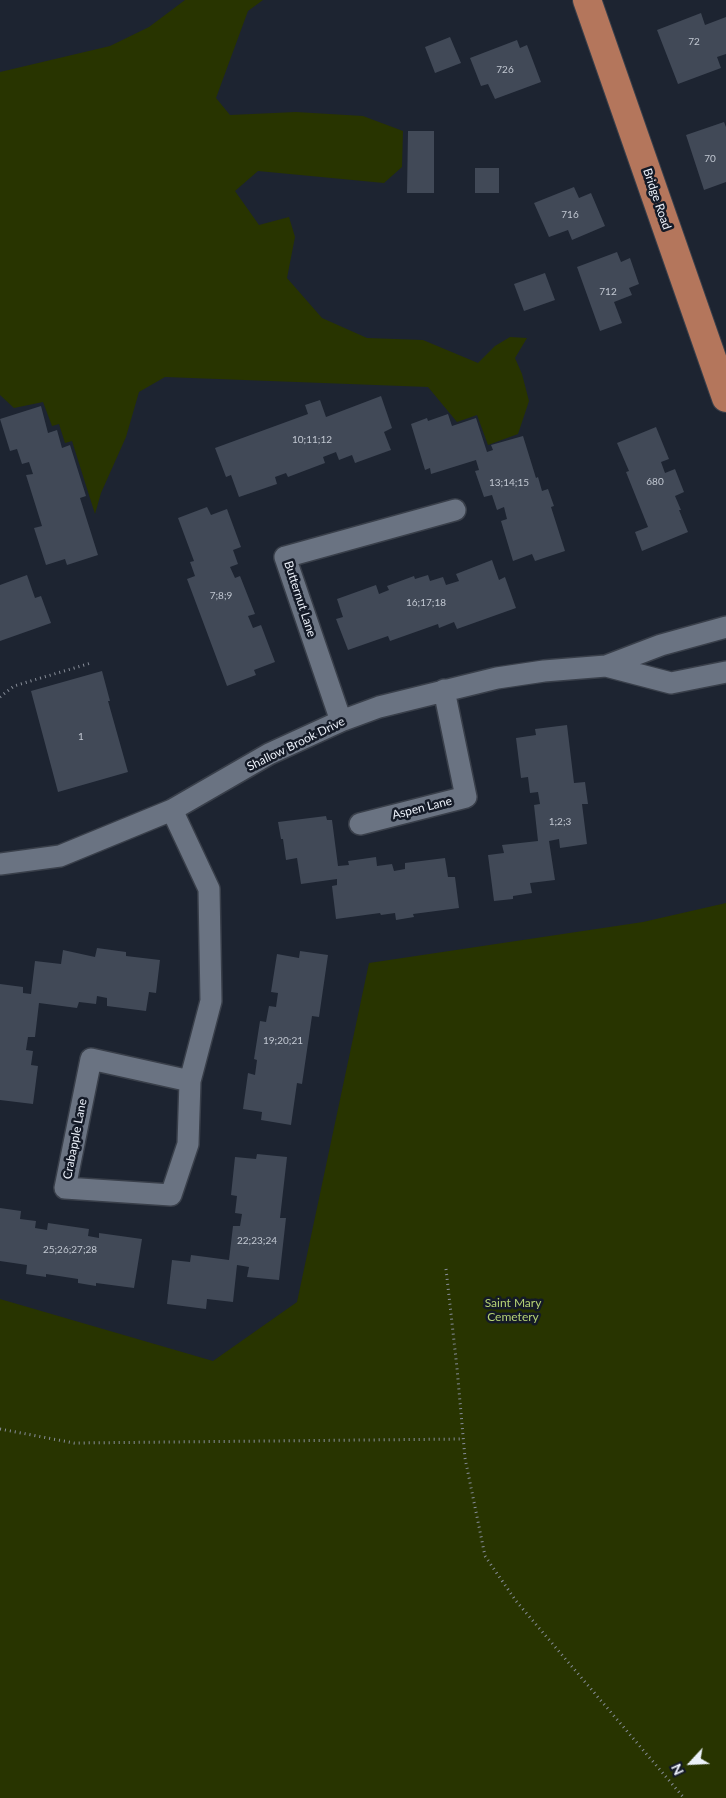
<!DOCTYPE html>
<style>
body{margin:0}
#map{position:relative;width:726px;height:1798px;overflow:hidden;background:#1d2431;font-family:Lato,sans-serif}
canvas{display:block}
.north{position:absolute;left:666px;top:1738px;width:50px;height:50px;-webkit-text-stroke:4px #141a27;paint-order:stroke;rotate:245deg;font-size:14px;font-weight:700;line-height:20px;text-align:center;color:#ecf1fa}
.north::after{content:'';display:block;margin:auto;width:18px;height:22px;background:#ecf1fa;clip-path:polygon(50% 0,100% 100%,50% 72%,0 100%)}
</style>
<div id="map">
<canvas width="726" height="1798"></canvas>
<div class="north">N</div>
</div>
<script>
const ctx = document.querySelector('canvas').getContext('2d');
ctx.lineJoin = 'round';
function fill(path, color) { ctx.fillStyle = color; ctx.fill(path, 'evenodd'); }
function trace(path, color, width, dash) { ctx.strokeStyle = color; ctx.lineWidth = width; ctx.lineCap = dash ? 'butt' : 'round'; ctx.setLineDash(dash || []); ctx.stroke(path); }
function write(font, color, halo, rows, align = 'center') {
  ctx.font = font + ' Lato,sans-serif'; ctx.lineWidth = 5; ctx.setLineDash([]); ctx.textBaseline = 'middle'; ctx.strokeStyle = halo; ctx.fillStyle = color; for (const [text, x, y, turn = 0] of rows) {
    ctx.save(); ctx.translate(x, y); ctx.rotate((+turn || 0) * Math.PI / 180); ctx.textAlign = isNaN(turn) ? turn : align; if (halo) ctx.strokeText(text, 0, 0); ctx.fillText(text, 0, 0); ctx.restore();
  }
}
const green = new Path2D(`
 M185,0h78l-15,11 -32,87 14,17 66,-3 67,4 40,15 -1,36 -18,16 -126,-12 -23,20 24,34 30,-8 6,20 -8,41 35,40 45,20 56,2 55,23 17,-17 15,-9 17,1 -12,20 7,16 7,27 -11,33 -30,11 -11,-30 -20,7 -29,-35 -263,-10 -26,15 -13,45 -25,56 -6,21 -23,-73 -7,2 -6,-19 -7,2 -9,-24 -29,6 -14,-13v-323l110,-26 39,-19z
 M726,903v895h-726v-499l213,62 84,-59 72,-339 274,-41z`);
const building = new Path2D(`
 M701,13l4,12 21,-8v37l-9,3 4,11 -43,16 -21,-54z
 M450,37l11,26 -26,10 -10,-26z
 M517,40l3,8 7,-3 14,37 -46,17 -7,-15 -7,2 -11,-28z
 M724,122l2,5v55l-22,8 -18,-55z
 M408,131h26v62h-27z
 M475,168h24v25h-24z
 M574,187l5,11 12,-5 14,33 -33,14 -4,-10 -19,7 -15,-34z
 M617,252l4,10 9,-4 9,26 -10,4 3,7 -18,7 8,21 -22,8 -23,-64z
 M545,273l10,27 -31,11 -10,-27z
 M381,396l11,32 -8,4 7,18 -36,13 -3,-8 -13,5 -3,-8 -13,5 2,6 -37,14 -2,-4 -11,4 2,7 -38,13 -8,-22 -5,2 -11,-29 93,-34 -3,-9 15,-5 6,17z
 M41,406l7,27 9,-3 5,18 8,-3 16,51 -6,2 18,57 -31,10 -2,-6 -19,6 -12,-37 8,-2 -16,-51 7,-1 -4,-12 -7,2 -5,-15 -7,2 -10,-32z
 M448,414l4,12 24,-8 11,34 6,-2 -2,-5 32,-9 13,42 2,-1 4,14 6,-2 6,17 -3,1 14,44 -30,10 -3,-7 -19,7 -12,-40 6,-2 -3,-12 -7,3 -5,-15 -8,2 -9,-26 4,-1 -3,-10 -45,14 -1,-6 -5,2 -14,-46 16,-6 1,3z
 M656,427l13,32 -8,3 4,11 10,-4 9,23 -9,4 6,14h-2l9,22 -46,19 -7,-19 13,-5 -22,-55 3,-1 -12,-28z
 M207,507l4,8 16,-6 14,38 -8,3 5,14 -8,3 5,11 5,-2 15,38 -7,2 5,12 8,-3 14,37 -21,8 2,5 -29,11 -40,-107 8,-3 -5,-14 4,-1 -16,-43z
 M492,560l7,20 6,-3 11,31 -59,21 -3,-7 -15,6 -1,-4 -48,17 -2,-5 -40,14 -12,-31 7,-2 -6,-18 39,-14 3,9 10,-4 -2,-4 27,-10 1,3 13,-4 2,6 13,-4 3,8 13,-4 -3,-7z
 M27,575l8,23 6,-2 10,27 -51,18v-56z
 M102,671l8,30h-2l20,71 -70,20 -27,-101z
 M567,725l7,58 11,-1 3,22h-6l5,40 -27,4 -1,-9 -10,2 6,39 -25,3 2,10 -19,3v3l-19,2 -6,-46 16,-2 -2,-8 36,-4 -4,-36 6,-1 -2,-12 -8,1 -2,-16 -7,1 -5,-40 20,-3 -1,-6z
 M326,816l1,4h5l6,46 11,-1 -1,-4 28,-4 1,9 15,-2 2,7 11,-2v-6l40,-5 3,19h7l4,31 -46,6 1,3 -18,3 -1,-7 -14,2 -1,-2 -44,6 -4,-33 5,-1v-6l-36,5 -4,-26 -11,2 -3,-21h-2l-3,-17z
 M97,948l29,4v4l34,4 -4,33 -7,-1 -3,19 -39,-5v-8l-10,-2 -1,8 -17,-2 -2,6 -38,-5 -4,34h-7l-2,13 7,1 -2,14 7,1 -5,38 -33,-4v-116l23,3v6l8,1 4,-33 26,3 2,-14 32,7z
 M300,951l28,4 -9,62 -7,-1 -10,68 -5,-1 -6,42 -30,-5 1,-8 -19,-3 5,-36 7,2 2,-15 -3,-1 6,-38 6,1 3,-16 7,1 2,-14 -7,-1 6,-38 22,4z
 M257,1154l30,3 -7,61h6l-7,62 -32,-3 2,-10 -12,-2 -4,37 -26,-3 -1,10 -39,-5 5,-44 18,2 1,-7 38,5 4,-34h7l2,-12 -7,-1 2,-17 -6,-1 4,-38 21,2z
 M0,1208l21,3 -1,8 16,2 -1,7 12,2 1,-7 41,6 -1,7 11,2v-5l43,6 -8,49 -38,-5v3l-18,-3v-4l-32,-5v3l-20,-3 1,-9 -27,-4z`);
const path = new Path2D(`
 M0,697l14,-11 77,-23
 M446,1269l11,99 8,90 20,98 31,45 168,197
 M0,1429l74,14 389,-4`);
const street = new Path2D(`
 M606,666l65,17 55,-11
 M341,721l-56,-164 170,-47
 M172,810l37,79 2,112 -21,80 -2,63 -17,51 -106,-7 26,-129 99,22
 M360,824l106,-27 -22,-107
 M0,864l60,-8 112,-46 97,-56 72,-33 38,-14 118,-29 47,-7 62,-5 55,-21 65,-18`);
const primary = new Path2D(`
 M587,0l139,398`);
const numberNames = [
 ["72",694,42],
 ["726",505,70],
 ["70",710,159],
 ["716",570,215],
 ["712",608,292],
 ["10;11;12",312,440],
 ["680",655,482],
 ["13;14;15",509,483],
 ["7;8;9",221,596],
 ["16;17;18",426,603],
 ["1",81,737],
 ["1;2;3",560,822],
 ["19;20;21",283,1041],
 ["22;23;24",257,1241],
 ["25;26;27;28",70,1250]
];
const streetNames = [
 ["Bridge Road",657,199,71],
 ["Butternut Lane",300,599,72],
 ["Shallow Brook Drive",296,744,-26],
 ["Aspen Lane",422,808,-14],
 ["Crabapple Lane",75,1139,-79]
];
const parkNames = [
 ["Saint Mary",513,1303],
 ["Cemetery",513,1317]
];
fill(green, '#283400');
fill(building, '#414957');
trace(street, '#393f4a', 24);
trace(primary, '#393f4a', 30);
trace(path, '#878d98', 3, [1, 4]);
trace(street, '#6a7382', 21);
trace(primary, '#b4765c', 28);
write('10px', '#c1c7d1', null, numberNames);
write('12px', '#ecf1fa', '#141a27', streetNames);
write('12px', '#b5d175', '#141a27', parkNames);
</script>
